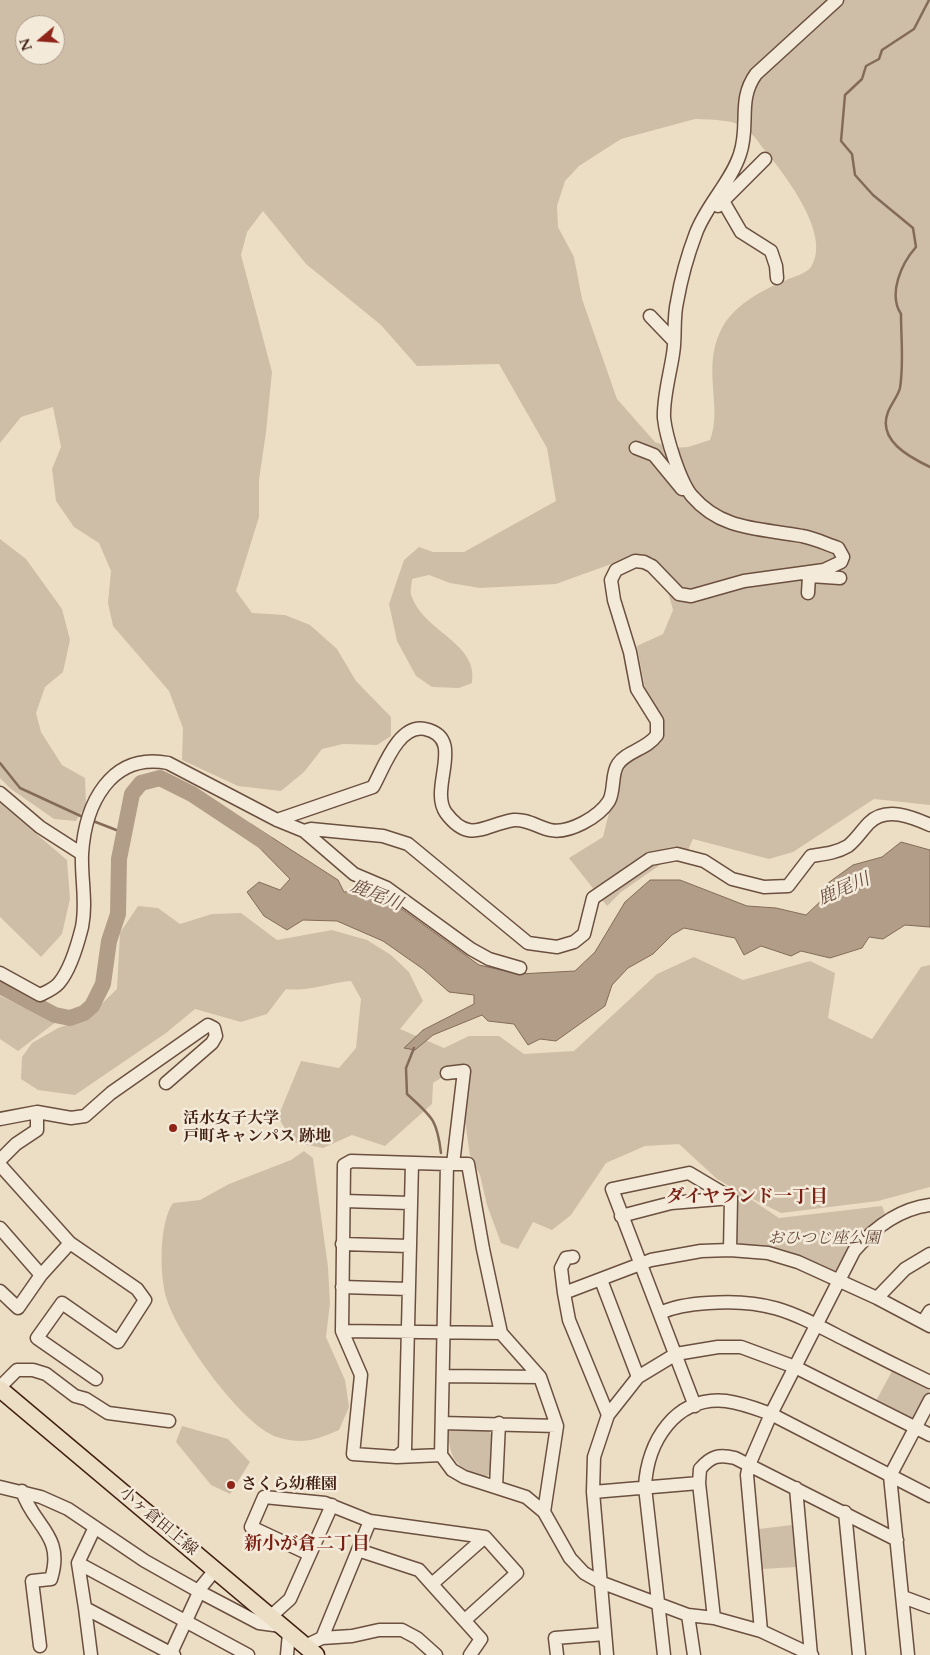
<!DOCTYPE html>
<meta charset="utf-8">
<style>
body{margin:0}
#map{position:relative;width:930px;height:1655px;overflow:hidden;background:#ecdec5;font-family:Cardo,serif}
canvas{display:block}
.north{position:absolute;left:15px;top:15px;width:50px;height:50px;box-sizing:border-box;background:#f3ead9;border:1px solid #ab9989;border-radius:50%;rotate:252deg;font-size:14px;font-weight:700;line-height:20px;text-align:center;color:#401f12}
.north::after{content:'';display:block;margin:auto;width:18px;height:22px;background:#8f2418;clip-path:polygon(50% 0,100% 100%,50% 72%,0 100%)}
</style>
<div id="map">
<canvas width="930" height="1655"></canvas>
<div class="north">N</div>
</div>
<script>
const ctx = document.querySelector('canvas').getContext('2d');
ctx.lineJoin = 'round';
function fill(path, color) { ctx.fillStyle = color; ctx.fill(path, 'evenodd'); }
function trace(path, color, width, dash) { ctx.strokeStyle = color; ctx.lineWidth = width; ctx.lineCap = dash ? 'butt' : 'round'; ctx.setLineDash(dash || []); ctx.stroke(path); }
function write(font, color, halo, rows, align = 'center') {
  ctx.font = font + ' Cardo,"Noto Serif JP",serif'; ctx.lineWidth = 5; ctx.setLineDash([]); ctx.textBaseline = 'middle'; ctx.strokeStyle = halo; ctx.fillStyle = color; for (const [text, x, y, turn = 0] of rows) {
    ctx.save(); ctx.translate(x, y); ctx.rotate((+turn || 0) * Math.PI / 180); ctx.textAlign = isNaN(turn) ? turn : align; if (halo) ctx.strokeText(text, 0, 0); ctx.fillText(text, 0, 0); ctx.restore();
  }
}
const green = new Path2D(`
 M0,0h930v805l-56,-6 -81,53 -24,7 -76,-20 -10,22 -20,2 -42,29 -14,14 -38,-48 34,-21 16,-65 12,-20 22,-21 -16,-85 26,-12 10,-24 -7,-25 -13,-28 -39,6 -58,21 -76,4 -30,-5 -21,-8 -17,4c0,4 -2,11 -1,15 11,38 68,48 61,89l-13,5 -27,-1 -16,-11 -19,-35 -8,-37 15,-44 15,-13 14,5h31l92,-51 -9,-53 -48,-84 -82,2 -36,-41 -75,-61 -43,-53 -16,21 -6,23 31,117 -6,60 -7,48v37l-23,74 16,22 33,2 25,10 27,24 19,32 35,36v19l-14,9 -34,-1 -21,5 -18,23 -23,19 -43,-5 -56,-26 1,-32 -14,-37 -56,-65 -5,-23 3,-32 -12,-28 -25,-16 -18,-26 -4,-32 9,-22 -8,-40 -32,10 -21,26zM25,25h30v30h-30zM695,119c14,1 37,0 49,8 9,6 16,18 23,26 19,23 65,83 44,114 -5,7 -19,10 -27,14 -24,10 -53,26 -64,51 -18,39 3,76 -10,108l-22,7 -16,1 -17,-6 -38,-43 -35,-100 -8,-42 -16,-30 -1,-21 8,-25 14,-15 42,-27z
 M0,539l26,20 36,50 8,31 -7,32 -18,15 -9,26 5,19 21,33 23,13 1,27 -10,16 -22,-2 -43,-30 -11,-11z
 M0,803l67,57 3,39 -8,35 -21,23 -41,-40z
 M138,906l20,2 22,16 32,-10 29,-1 36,27 55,-10 35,10 24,15 18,17 14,29 -23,28 44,19 25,-12h30l25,18 50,-3 83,-77 37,-17 49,23 67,-19 25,12 -7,45 44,21 49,-72 9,-2v222l-52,14 -97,12 -38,-19 36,24 103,-12 3,8 -26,20 -23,38 -47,-18 -52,-11 -1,-53 -19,-11 -38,-35 -34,2 -39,17 -35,52 -19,15 -19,-8 -15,27 -17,-6 -14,-38 -7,-30 -10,-19 -11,-78 -13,-3 -13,8 -1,21 -47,42 -33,-11 -29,13 -30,-6 -15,-25 23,-56 38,7 17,-20 5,-49 -10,-18c-23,2 -43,11 -65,8l-19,25 -26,8 -46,-13 -29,24 -91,62 -37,-5 -17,-11 1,-22 10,-14 26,-15 29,-10 30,-29 3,-56z
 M0,996l56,26 -38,29 -18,-12z
 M304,1151l9,7 15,109 2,36 -4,34 19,43 4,27 -10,23c-23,10 -37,15 -62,7 -36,-12 -99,-102 -110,-137 -8,-24 -8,-77 6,-97l27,-3 29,-16 62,-24z
 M892,1371l38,19 -17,30 -37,-19z
 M182,1426l46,13 22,23 -20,32 -19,-9 -35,-43z
 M448,1431h41l3,5 -1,38 -7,3c-28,-10 -34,-16 -36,-46z
 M792,1525l4,42 -34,2 -3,-40z`);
const water = new Path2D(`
 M251,824l87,56 6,12 33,-1 102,74 40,9 56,-3 20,-19 30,-50 25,-22h30l67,26 29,2 30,7 17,-16 5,-16 25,-18 29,-8 19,-15 29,8v77l-25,-2 -22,14 -14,-2 -7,11 -32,10 -29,-7 -10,5 -30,-10 -17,9 -9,-17 -51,-10 -12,7 -19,19 -25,14 -16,17 -7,21 -49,35 -16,-2 -12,6 -14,-21 -26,-3 -6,-6 -49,20 -18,15 -11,-2 19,-18 51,-26v-9l-25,-3 -26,-23 -40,-28 -46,-20 -34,-1 -16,10 -23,-14 -17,-24 12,-10 21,8 10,-11 -45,-46z`);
const stream = new Path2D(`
 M929,0l-15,29 -32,21 -3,9 -13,7 -4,13 -17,16 -4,46 11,13 3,21 18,20 40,33 3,19c-15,17 -28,47 -15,67 0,24 3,50 -1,74 -2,8 -9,16 -12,24 -11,28 21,45 42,55
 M0,763l20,25 65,30
 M93,821l31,12
 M414,1048l-8,20 1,26c25,23 30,25 34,59`);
const river = new Path2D(`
 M0,986l55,29 15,3 14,-5 8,-7 11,-22 6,-43 9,-27 1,-55 13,-65 9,-11 19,-5 32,16 74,49`);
const minor = new Path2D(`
 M723,201l18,31 30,19 5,15 1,12
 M718,206l47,-47
 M650,316l24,25
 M636,448l18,7 28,34
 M810,576l30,2
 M808,593l1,-17
 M0,793l40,34 42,27
 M277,820l96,-33c10,-17 25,-64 52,-58 42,9 3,59 21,84 24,32 39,11 68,7 14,-1 23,7 36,10 19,4 49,-13 59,-29 6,-11 2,-27 9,-37 9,-13 29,-15 39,-29v-14l-20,-32 -7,-37 -16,-52 -3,-20 5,-10 19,-9 9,1 8,4 27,28 12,2 53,-15 80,-11 17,-8 2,-5 -5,-9c-12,-4 -24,-10 -36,-12 -42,-8 -80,-5 -110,-40 -12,-14 -26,-59 -28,-78 -1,-20 6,-44 9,-64 3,-17 0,-35 4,-52 4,-23 11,-48 19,-69 11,-29 35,-51 44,-79 10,-29 -3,-54 16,-80l81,-74
 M304,831l50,43 33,14 84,61 18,10 31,9
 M0,973l40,22c6,-3 14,-6 19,-12 11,-13 19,-40 23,-56 5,-24 -1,-49 0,-73 3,-49 28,-102 86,-91l109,57 27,11 7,-2 72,7 25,8 120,99 29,4 17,-5 10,-8 9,-36 57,-39 27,-5 27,7 28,18 32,8 24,-1 23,-30c13,-2 25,-3 37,-10 8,-6 14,-16 21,-23 17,-17 43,-6 61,2
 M447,1073l17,-2 -11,93
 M0,1119l37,-7 34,6 14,-2 26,-23 97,-68 6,3 2,8 -4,7 -46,40
 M0,1160l16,-16 21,-14v-18
 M447,1164h21l15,85 18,84
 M0,1165l70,78 67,46 8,11 -27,42 -56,-39 -25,35 59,41
 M344,1201l66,2
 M621,1216l50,-13 60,-5
 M0,1228l41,47
 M342,1244l67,2
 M601,1280l37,97
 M342,1287l66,2
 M0,1291l18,17 23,-33 29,-32
 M564,1293l-3,-25 5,-10 7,-1
 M877,1298l28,-29 25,-15
 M660,1313c15,-7 31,-9 48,-10 62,-5 87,11 140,38 27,14 55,28 82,41
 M923,1322l7,-11
 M342,1331l159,2 39,44 17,49 -13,86
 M443,1376l97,1
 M0,1387l17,-17h16l13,4 29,22 11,3 22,14 61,8
 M695,1406l-83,-217 77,-16 42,25 -1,52
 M608,1415l-39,-95 -5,-27 87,-33 50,-9 29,-1 38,3 30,9 79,36 53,28
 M442,1423l115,3
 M441,1455l-44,2 -44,-3 8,-79 -19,-44 2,-166 7,-4 96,3 -6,291 11,15 12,7 62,20 18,15 26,46 14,15 16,9 88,33 26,3 47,13 51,24
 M397,1457l8,-7 7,-287
 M0,1487l41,10 27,12 77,52 55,31 59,31 22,3
 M496,1487l3,-64
 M796,1488l15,167
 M22,1491c11,35 43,44 29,88l-19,2 8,65
 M593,1492l106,-9
 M845,1512l14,143
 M95,1527l-17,36 7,45 89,47
 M358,1550l61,20 62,69 -11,16
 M309,1554l-58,-27 13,-30 61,6 45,18 115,16 32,36 -52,47
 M78,1563l170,92
 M432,1584l53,-47
 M903,1597l27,10
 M85,1608l6,47
 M688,1615l6,40
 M270,1617l20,-18 42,-94
 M714,1618l-15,-135 1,-14c11,-13 19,-15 35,-11l162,82
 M761,1631l-14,-156 2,-10 22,-51 83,-163c20,-23 45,-42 76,-46
 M322,1638l48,-117
 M305,1646l17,-8 30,-2 27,-6h23l15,8 19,17
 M171,1653l31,-67 13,-16
 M287,1655l2,-22
 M557,1655l-2,-17 50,-4
 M607,1655l-14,-163 1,-35 14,-42 30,-38 38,-23 42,-7h23l54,20 135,68
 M664,1655l-19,-168c2,-45 30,-91 81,-86 16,2 31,8 45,13l159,82
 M908,1655l-18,-179 40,-76`);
const major = new Path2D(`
 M0,1389l316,266`);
const markers = [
 [173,1128,5,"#8f2418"],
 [231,1485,5,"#8f2418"]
];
const poiNames = [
 ["活水女子大学",183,1119],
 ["戸町キャンパス 跡地",183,1137],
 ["さくら幼稚園",241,1485]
];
const parkNames = [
 ["おひつじ座公園",824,1239]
];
const streetNames = [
 ["小ヶ倉田上線",158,1522,40]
];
const waterNames = [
 ["鹿尾川",844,890,-23],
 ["鹿尾川",376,896,22]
];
const neighbourhoodNames = [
 ["ダイヤランド一丁目",747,1198],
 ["新小が倉二丁目",307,1545]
];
fill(green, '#cfbea7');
fill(water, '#b29d88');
trace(water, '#846b59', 1);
trace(stream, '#846b59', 2.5);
trace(river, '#b29d88', 16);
trace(minor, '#6b4f3f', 15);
trace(major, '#401f12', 19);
trace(minor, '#f3ead9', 12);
trace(major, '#ecdec5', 16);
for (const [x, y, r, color] of markers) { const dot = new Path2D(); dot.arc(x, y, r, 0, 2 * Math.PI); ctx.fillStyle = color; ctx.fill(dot); trace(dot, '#f3ead9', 2); }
write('bold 16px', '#401f12', '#f3ead9', poiNames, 'left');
write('italic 16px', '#644737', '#f3ead9', parkNames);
write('16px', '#401f12', '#f3ead9', streetNames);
write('italic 18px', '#684b3b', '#f3ead9', waterNames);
write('bold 18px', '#7a1f14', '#f3ead9', neighbourhoodNames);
</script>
